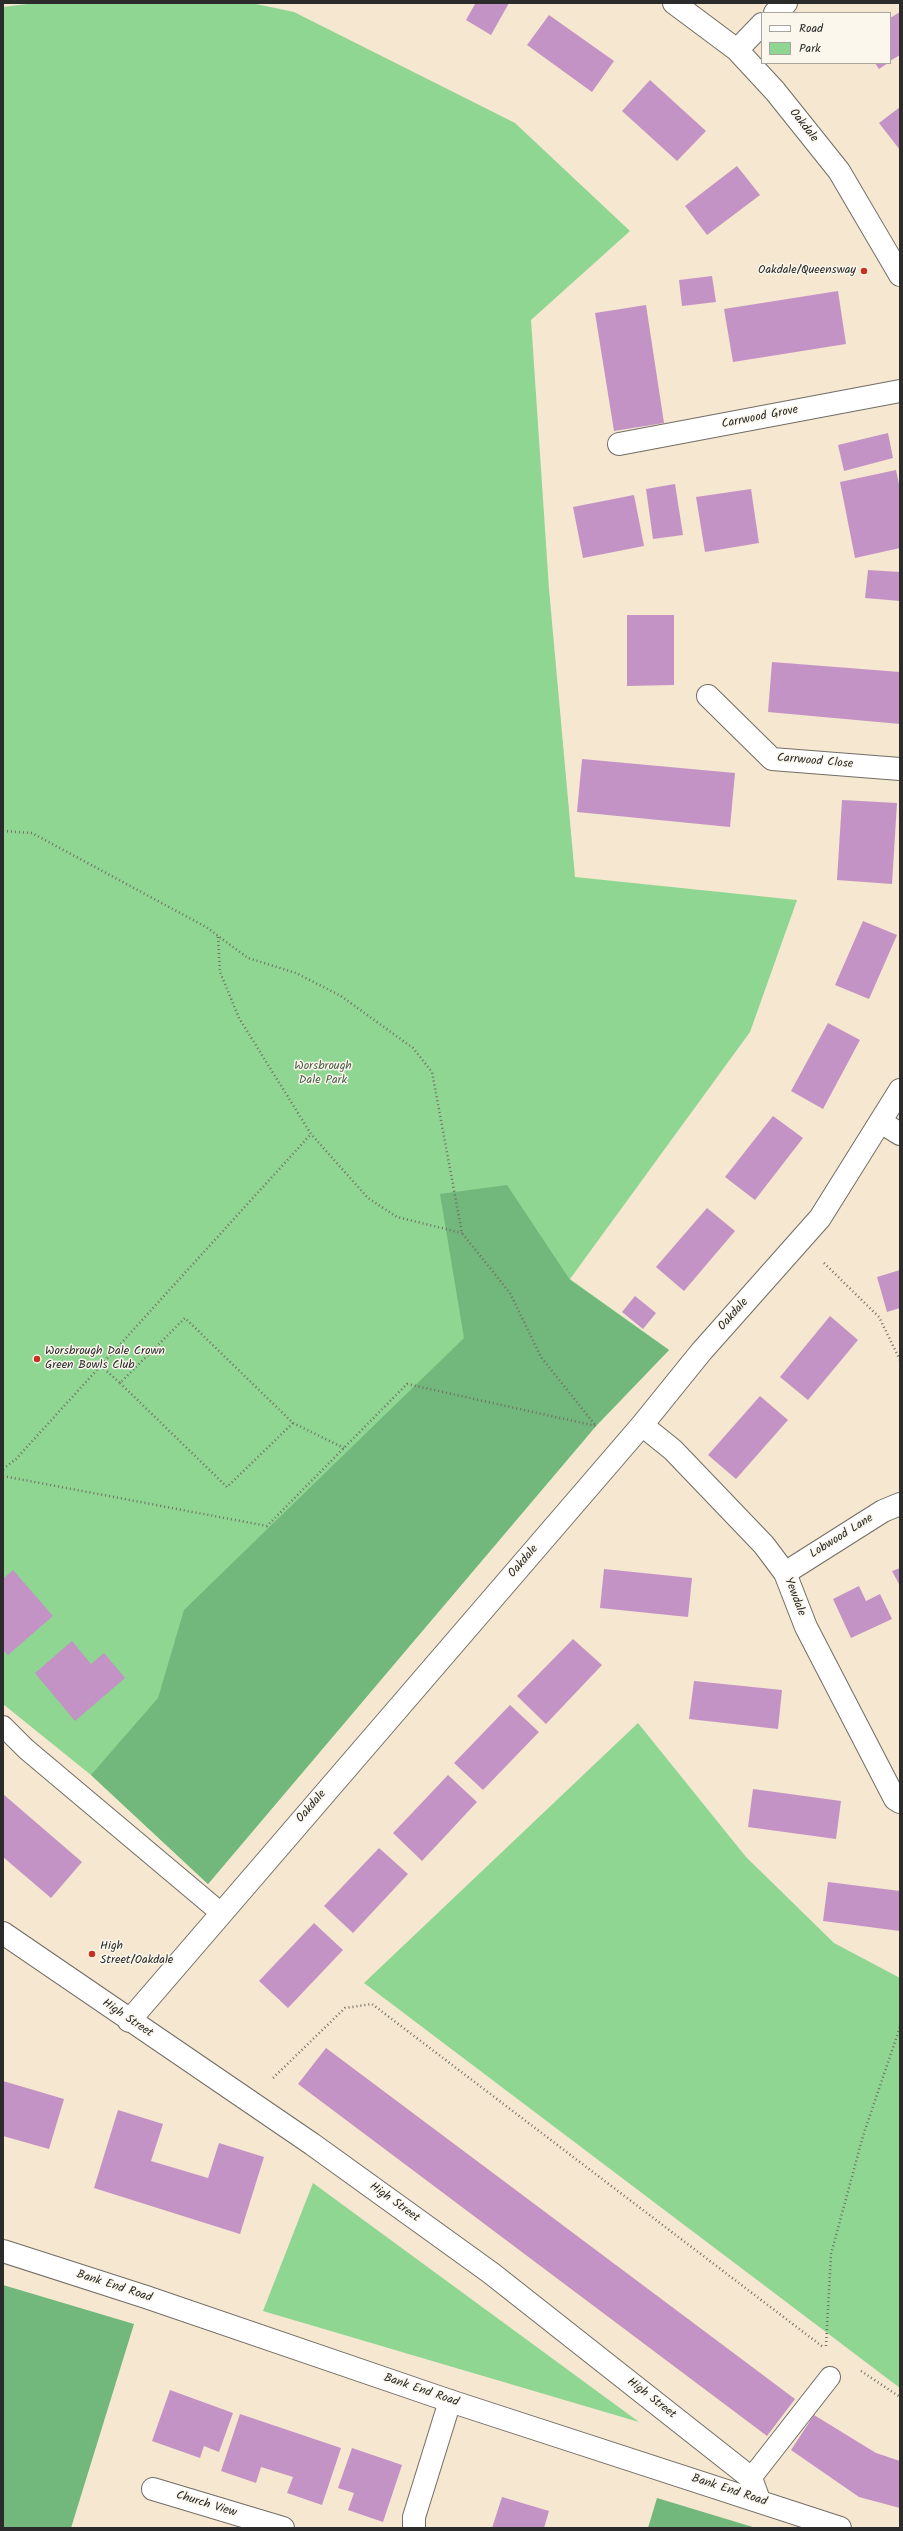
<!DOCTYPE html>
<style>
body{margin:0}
#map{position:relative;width:903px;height:2531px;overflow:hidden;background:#f5e7d0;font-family:Kalam,sans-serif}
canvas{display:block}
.frame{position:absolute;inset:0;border:4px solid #2b2b2b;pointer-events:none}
.legend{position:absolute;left:761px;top:12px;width:130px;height:52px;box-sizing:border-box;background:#fbf7ec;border:1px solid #a8a59f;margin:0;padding:5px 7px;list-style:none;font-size:12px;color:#2b2b2b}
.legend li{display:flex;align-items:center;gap:8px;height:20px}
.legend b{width:20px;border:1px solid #a8a59f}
</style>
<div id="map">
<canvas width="903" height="2531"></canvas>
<div class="frame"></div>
<ul class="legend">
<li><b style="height:5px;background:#fff"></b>Road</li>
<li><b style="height:11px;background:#8ed691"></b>Park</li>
</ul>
</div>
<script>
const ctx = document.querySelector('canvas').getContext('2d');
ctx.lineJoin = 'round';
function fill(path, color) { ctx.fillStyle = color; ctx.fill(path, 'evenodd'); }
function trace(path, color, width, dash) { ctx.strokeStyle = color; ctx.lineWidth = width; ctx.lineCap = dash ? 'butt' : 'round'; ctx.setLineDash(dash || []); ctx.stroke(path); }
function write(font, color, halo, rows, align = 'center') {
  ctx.font = font + ' Kalam,sans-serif'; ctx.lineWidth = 3; ctx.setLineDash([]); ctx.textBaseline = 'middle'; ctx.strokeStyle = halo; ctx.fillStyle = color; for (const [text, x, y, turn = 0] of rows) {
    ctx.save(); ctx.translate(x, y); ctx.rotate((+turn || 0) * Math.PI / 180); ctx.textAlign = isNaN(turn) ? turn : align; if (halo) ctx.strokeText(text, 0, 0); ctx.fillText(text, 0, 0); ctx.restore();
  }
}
const green = new Path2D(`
 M35,3h216l43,9 221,111 115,108 -99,89 18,269 26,288 222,23 -47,132 -180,247 99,71 -73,76 -388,458 -117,-109 -88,-71v-1697z
 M638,1723l108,134 88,86 66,35v410l-536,-405z
 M313,2183l326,239 -376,-111z`);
const forest = new Path2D(`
 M507,1185l63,95 99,70 -73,76 -388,458 -117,-109 67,-77 26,-88 280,-272 -24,-144z
 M3,2285l131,39 -63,204h-68z
 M657,2498l99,30h-108z`);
const building = new Path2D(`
 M474,3h35l-18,32 -25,-15 9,-16z
 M900,12v43l-10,6v-43z
 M549,15l65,46 -22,31 -65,-47z
 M875,63h13l-9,6z
 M650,80l56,51 -29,30 -55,-50z
 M900,107v43l-21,-27z
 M737,166l23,29 -53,40 -22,-29z
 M712,276l4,26 -34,4 -3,-26z
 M838,291l8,53 -113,18 -9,-53z
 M646,305l18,118 -50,8 -19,-118z
 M888,433l5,25 -49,13 -6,-26z
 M896,470l4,19v59l-45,10 -15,-76z
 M675,484l8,51 -30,4 -7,-50z
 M751,489l8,54 -54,9 -9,-55z
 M634,495l10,51 -61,12 -10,-51z
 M868,570l32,2v29l-35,-3z
 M627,615h47v70l-47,1z
 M772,662l128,10v52l-132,-12z
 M582,759l153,14 -5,54 -153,-15z
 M842,800l55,3 -5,81 -55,-4z
 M863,921l34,14 -28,64 -34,-14z
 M828,1023l32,17 -37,69 -32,-18z
 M773,1116l30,22 -48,62 -30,-23z
 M707,1208l28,23 -51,60 -28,-24z
 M900,1270v38l-13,4 -10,-35z
 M635,1296l21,17 -13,16 -21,-17z
 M830,1316l28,24 -50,60 -28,-23z
 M760,1396l28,24 -52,59 -28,-24z
 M900,1568v18l-8,-15z
 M604,1569l88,9 -4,39 -88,-9z
 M13,1570l40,46 -45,39 -5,-5v-71z
 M859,1586l7,15 14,-7 12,25 -41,19 -18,-39z
 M573,1639l29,26 -56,59 -29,-28z
 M72,1641l19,23 13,-11 21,25 -50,43 -40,-48z
 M694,1681l88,9 -4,39 -89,-10z
 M510,1705l29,27 -56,58 -29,-27z
 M448,1775l29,27 -55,59 -29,-28z
 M753,1789l88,12 -5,38 -88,-12z
 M3,1794l79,68 -31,36 -48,-41z
 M379,1848l29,26 -55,59 -29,-27z
 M828,1882l72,9v40l-77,-10z
 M314,1923l29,27 -55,58 -29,-27z
 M326,2048l469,351 -28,37 -469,-352z
 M3,2081l61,18 -15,50 -46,-13z
 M118,2110l45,14 -12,37 57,17 11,-35 45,14 -24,77 -146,-46z
 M170,2390l63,23 -14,39 -15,-6 -4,12 -48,-17z
 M240,2414l101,34 -19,57 -35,-12 6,-16 -32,-10 -5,16 -35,-12z
 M814,2415l62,38 24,8v47l-41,-11 -68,-47z
 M352,2448l50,17 -19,57 -35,-12 6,-17 -16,-5z
 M502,2497l47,14 -5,17h-52z`);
const path = new Path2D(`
 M3,831l29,2 174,94 42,31 48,15 45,23 72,52 19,24 30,161 48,60 31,64 55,69 -189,-42 -140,142 -264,-50
 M218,937l2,35 19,46 72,116 57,64 29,19 65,16
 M824,1263l55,54 21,43
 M101,1366l19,17 65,-65 108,105 51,25
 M120,1383l107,104 66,-64
 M3,1469l13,-10 295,-325
 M273,2078l72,-70 27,-4 451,343
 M826,2346l5,-92 32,-118 37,-109
 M861,2371l39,26`);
const service = new Path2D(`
 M3,1726l23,23 195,164
 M751,2478l79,-101`);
const minor = new Path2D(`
 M674,3l63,47 38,41 64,80 61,104
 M775,13l11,-10
 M737,50l25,-26
 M619,444l281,-53
 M708,696l64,63 128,10
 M881,1122l19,12
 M642,1425l31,25 91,95 21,28 21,54 89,172 5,3
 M785,1573l98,-62 17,-7
 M129,2021l513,-596 59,-73 119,-134 80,-128
 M153,2489l130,39
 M414,2528v-11l36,-116`);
const tertiary = new Path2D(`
 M3,1933l309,211 179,129 260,205 8,22
 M3,2251l143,46 304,104 390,127`);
const markers = [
 [864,271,4,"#c8321e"],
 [37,1359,4,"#c8321e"],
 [92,1954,4,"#c8321e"]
];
const streetNames = [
 ["Oakdale",803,126,52],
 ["Carrwood Grove",760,418,-11],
 ["Carrwood Close",815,762,5],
 ["Oakdale",734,1315,-48],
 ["Lobwood Lane",842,1537,-32],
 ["Oakdale",524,1562,-49],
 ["Yewdale",794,1597,69],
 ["Oakdale",312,1807,-49],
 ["High Street",127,2019,34],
 ["High Street",394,2203,36],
 ["Bank End Road",114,2287,18],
 ["Bank End Road",421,2391,19],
 ["High Street",651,2399,38],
 ["Bank End Road",729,2491,18],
 ["Church View",206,2505,17]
];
const poiNames = [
 ["Oakdale/Queensway",856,271,"right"],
 ["Worsbrough Dale Crown",45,1352],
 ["Green Bowls Club",45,1366],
 ["High",100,1947],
 ["Street/Oakdale",100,1961]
];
const parkNames = [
 ["Worsbrough",323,1067],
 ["Dale Park",323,1081]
];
fill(green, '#8ed691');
fill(forest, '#72b77b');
fill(building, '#c493c5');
trace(service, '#726d65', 22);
trace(minor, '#726d65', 24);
trace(tertiary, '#726d65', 24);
trace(path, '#726d65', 2.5, [1, 3]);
trace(service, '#fff', 20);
trace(minor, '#fff', 22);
trace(tertiary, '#fff', 22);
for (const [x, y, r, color] of markers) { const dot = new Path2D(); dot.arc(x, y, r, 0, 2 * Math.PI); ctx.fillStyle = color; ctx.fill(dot); trace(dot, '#fbf7ec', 1.5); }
write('12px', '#2b2b2b', '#fbf7ec', streetNames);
write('12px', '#2b2b2b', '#fbf7ec', poiNames, 'left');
write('12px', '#495e4a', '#fbf7ec', parkNames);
</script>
